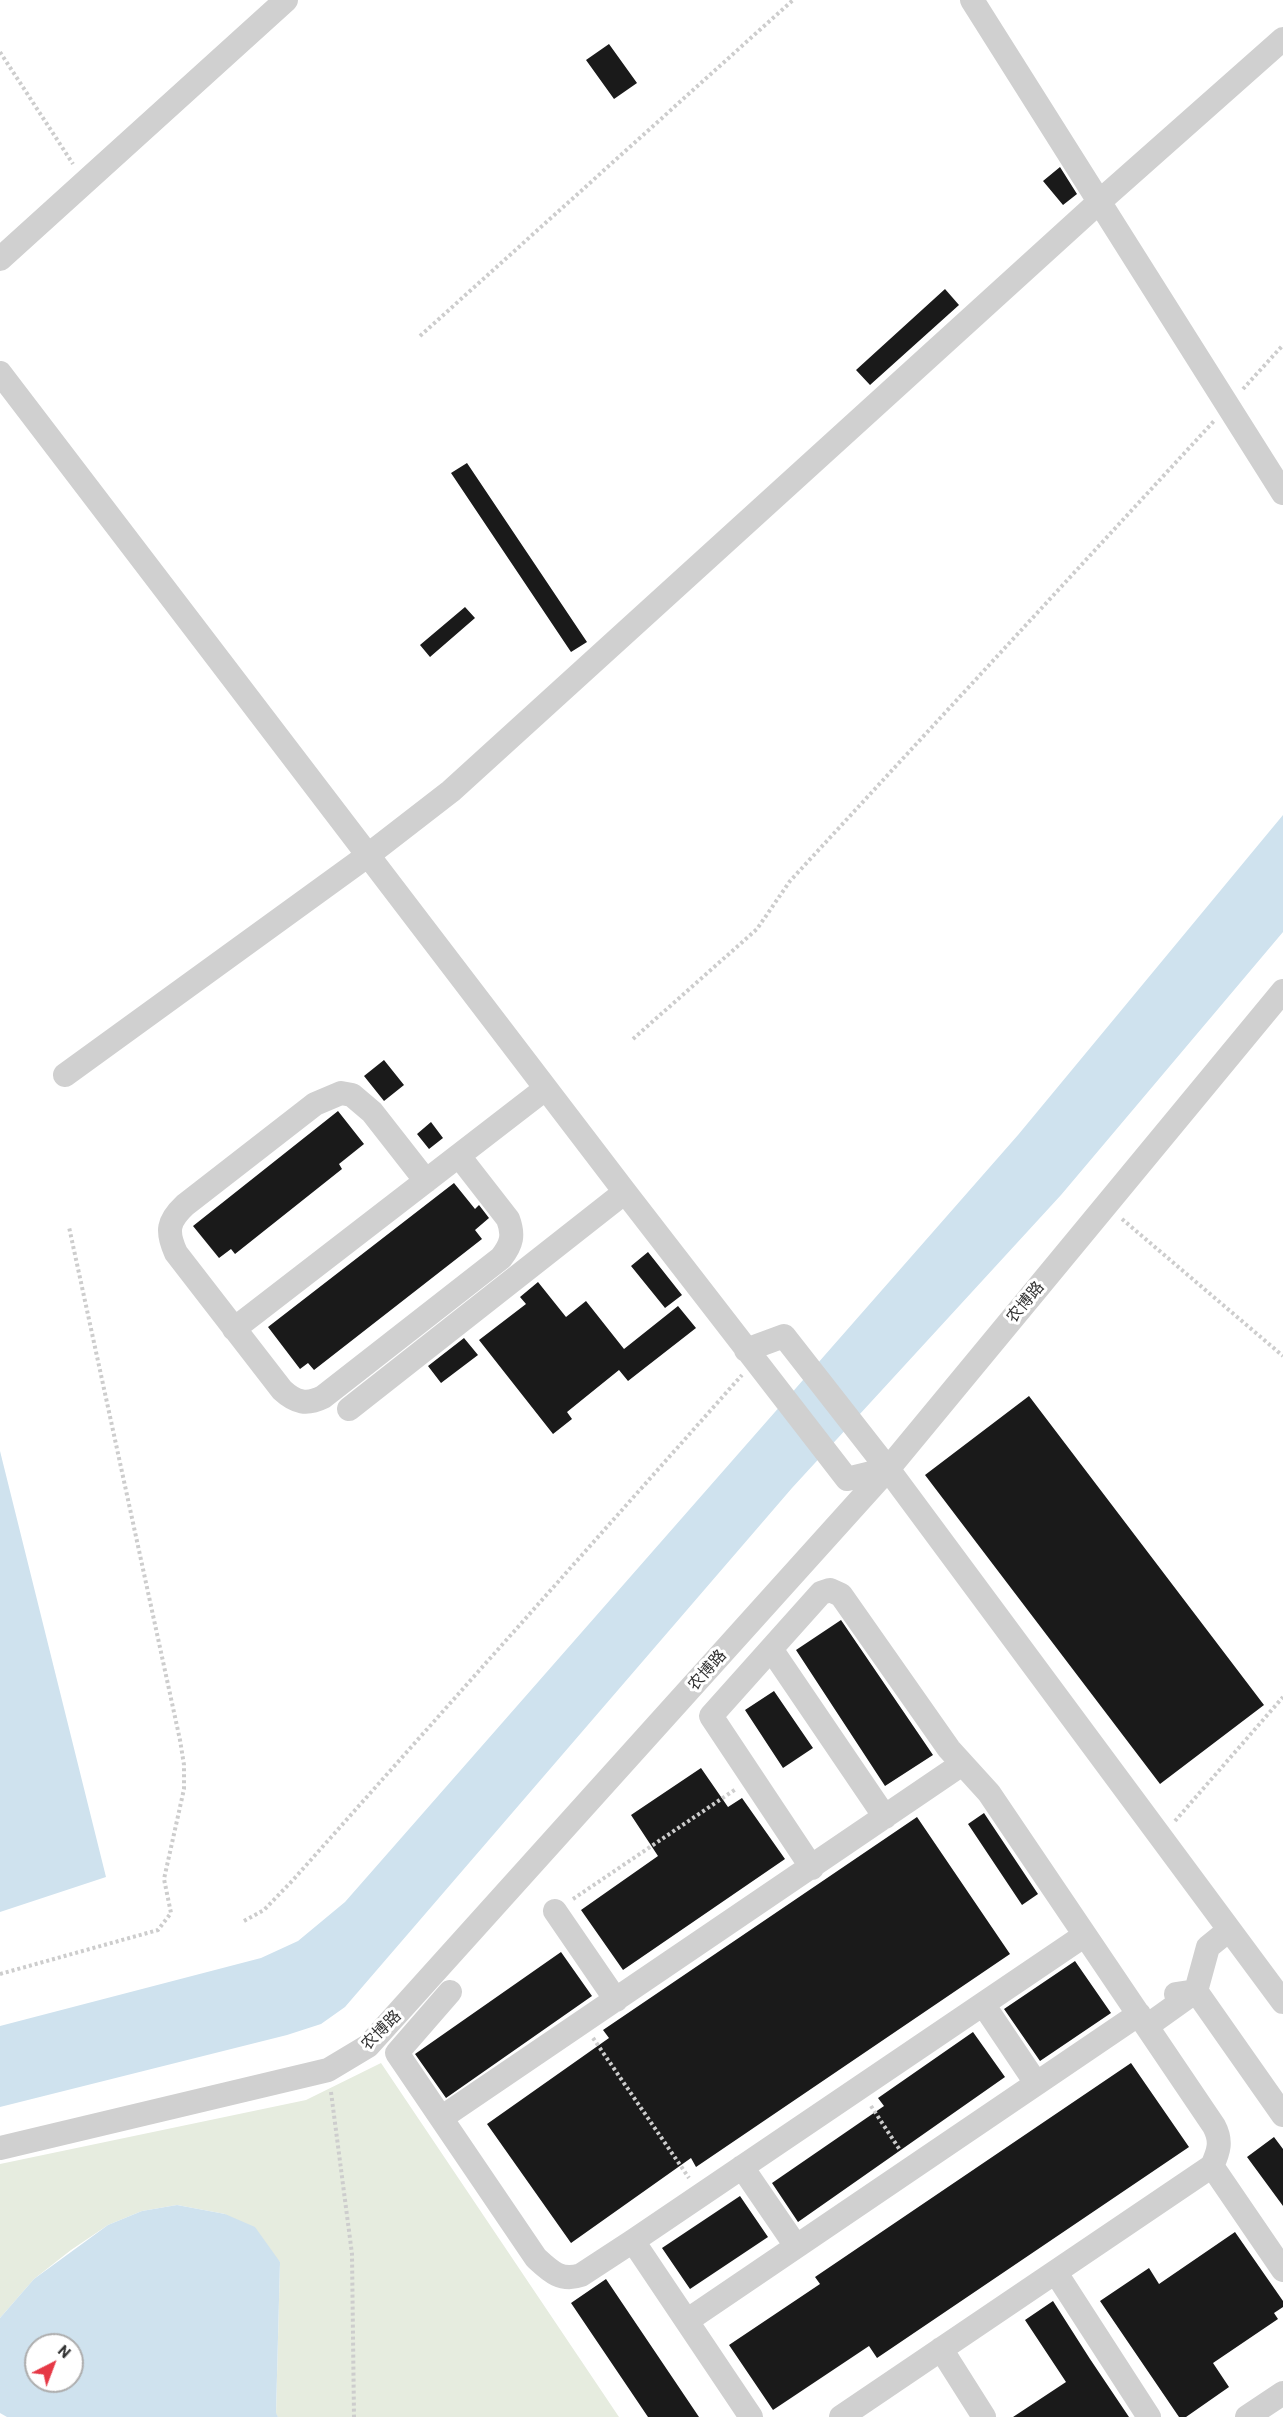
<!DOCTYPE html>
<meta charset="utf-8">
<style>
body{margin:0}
#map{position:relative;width:1283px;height:2417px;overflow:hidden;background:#fff;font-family:Barlow,sans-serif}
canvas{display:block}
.north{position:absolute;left:24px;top:2333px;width:60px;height:60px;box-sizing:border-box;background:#fff;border:2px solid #adadad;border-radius:50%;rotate:42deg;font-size:16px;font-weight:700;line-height:24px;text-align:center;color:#333}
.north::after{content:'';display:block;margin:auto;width:21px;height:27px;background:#e63946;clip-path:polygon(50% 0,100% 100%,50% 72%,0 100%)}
</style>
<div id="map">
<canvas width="1283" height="2417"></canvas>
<div class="north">N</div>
</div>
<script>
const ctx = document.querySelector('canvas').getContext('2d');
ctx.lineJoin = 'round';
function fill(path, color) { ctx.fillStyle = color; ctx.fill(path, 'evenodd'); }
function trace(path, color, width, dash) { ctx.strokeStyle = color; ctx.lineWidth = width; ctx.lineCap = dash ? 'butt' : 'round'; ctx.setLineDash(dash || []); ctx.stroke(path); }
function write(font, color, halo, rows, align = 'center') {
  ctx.font = font + ' Barlow,"Noto Sans SC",sans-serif'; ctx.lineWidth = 6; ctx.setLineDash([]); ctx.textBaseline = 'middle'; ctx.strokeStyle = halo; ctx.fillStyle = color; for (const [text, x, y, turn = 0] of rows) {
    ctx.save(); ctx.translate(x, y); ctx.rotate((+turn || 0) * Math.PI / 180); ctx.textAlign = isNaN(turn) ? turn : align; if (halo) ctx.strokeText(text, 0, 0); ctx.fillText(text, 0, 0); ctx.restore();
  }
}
const green = new Path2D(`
 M381,2063l238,354h-341l-2,-3 4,-152 -55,-48 -48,-9 -35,6 -34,14 -37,25 -37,29 -34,39v-154l306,-64z`);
const water = new Path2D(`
 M1283,815v117l-222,263 -269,293 -447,519 -24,17 -34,11 -287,72v-81l261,-68 37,-17 47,-39 673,-767z
 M0,1451l106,426 -106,35z
 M177,2205l48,9 30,13 25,35 -4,151 2,4h-271l-7,-4v-95l34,-39 74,-54 34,-14zM36,2345h36v36h-36z`);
const building = new Path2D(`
 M609,44l28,39 -23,16 -28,-39z
 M1060,167l17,27 -14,11 -20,-24z
 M945,289l14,16 -89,80 -14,-15z
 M467,463l120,179 -16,10 -120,-179z
 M465,607l10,11 -45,39 -10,-12z
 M384,1060l20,25 -20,16 -20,-25z
 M338,1111l26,33 -25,20 3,5 -107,85 -4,-5 -12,9 -26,-32z
 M431,1122l12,16 -14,11 -12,-15z
 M454,1183l21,26 4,-4 10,13 -14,12 7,9 -168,131 -6,-7 -8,6 -32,-42z
 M648,1252l34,43 -17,13 -34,-42z
 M538,1282l28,35 20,-16 38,48 54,-43 18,22 -68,53 -9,-11 -52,42 5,7 -19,15 -74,-94 47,-36 -6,-7z
 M464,1338l14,17 -37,28 -13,-17z
 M1029,1396l235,309 -104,79 -235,-309z
 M841,1620l92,135 -48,31 -89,-136z
 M774,1691l39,57 -30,20 -38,-58z
 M701,1768l27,39 14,-9 43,61 -162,111 -42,-60 77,-54 -27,-41z
 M984,1813l54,81 -16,11 -54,-81z
 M917,1817l93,137 -314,213 -5,-9 -120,85 -84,-119 122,-86 -6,-8z
 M561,1952l31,44 -146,102 -31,-44z
 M1075,1961l36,52 -71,48 -36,-52z
 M973,2032l32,45 -207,145 -26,-39 112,-77 -6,-8z
 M1131,2063l58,84 -312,211 -8,-12 -96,64 -44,-65 91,-61 -5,-7z
 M1274,2137l9,12v57l-36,-49z
 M740,2196l28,41 -78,52 -28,-41z
 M1235,2232l48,69v6l-9,6 4,6 -65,44 16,24 -43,30h-7l-79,-116 49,-33 10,16z
 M606,2279l93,138h-51l-77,-114z
 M1053,2301l37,58 39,58h-116l53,-35 -41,-62z`);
const path = new Path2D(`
 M0,52l73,112
 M420,336l373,-336
 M1243,389l40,-44
 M633,1039l124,-110 33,-48 424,-460
 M1122,1219l161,137
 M1175,1821l108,-124
 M573,1899l163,-110
 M244,1921l20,-11 29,-30 449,-505
 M0,1974l158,-44 13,-17 -7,-34 20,-90v-24l-4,-25 -111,-513
 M593,2038l96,140
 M331,2092l21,162 2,163
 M871,2106l29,44`);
const minor = new Path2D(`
 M972,0l311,493
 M0,259l286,-259
 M0,373l625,819 222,287 41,-10
 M65,1075l302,-219 84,-65 648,-589 184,-163
 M426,1181l-54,-69 -20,-17 -11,-2 -26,11 -130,101c-17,16 -19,26 -9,48l106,137c14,13 25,15 41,7l178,-139c11,-14 13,-23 7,-39l-49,-63
 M234,1329l311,-240
 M746,1350l38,-14 104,133 395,533
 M349,1409l276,-217
 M771,1649l114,168
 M812,1868l-101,-152 110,-123 9,-3 11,5 108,154 40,44 225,333c8,15 5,25 -2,40
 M555,1911l61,89
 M450,1992l-53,61 139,205c14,13 25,24 45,17l52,-34 452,-306
 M1176,1994l20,-3 87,124
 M983,2004l53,79
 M1147,2026l49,-35 12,-44 21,-17
 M441,2118l521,-354
 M0,2148l328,-78 40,-24 520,-577 395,-478
 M742,2167l54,79
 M633,2241l118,176
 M1056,2273l93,144
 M688,2320l451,-306
 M941,2349l43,68
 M841,2417l371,-251 71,104
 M1247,2417l36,-24`);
const streetNames = [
 ["农博路",1025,1302,-50],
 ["农博路",707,1670,-48],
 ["农博路",381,2030,-45]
];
fill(green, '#e6ecdf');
fill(water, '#cfe2ee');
fill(building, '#1a1a1a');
trace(path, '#cdcdcd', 4, [3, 3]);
trace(minor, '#d0d0d0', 24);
write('16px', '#333', '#fff', streetNames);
</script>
